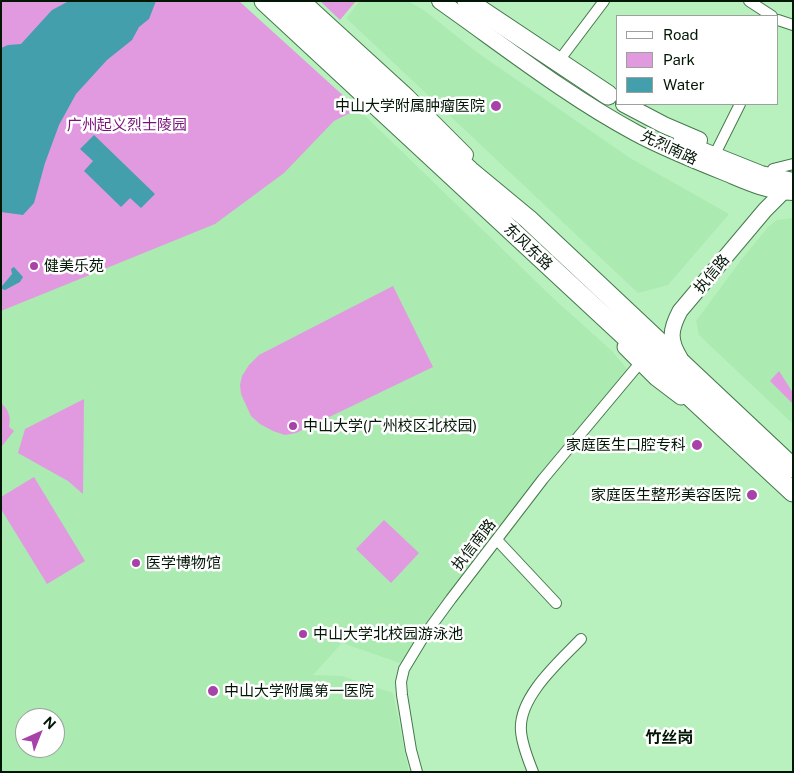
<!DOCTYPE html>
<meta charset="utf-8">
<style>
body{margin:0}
#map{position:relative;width:794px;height:773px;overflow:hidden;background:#b9f1be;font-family:"Public Sans",sans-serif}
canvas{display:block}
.frame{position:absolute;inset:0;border:2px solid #031706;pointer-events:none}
.legend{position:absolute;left:616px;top:15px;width:162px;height:90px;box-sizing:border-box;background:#fff;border:1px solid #9aa29b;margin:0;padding:6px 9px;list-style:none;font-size:15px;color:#031706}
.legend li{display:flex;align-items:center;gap:10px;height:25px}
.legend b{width:25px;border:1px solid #9aa29b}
.north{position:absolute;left:15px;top:708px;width:50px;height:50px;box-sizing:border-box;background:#fff;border:1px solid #9aa29b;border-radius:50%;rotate:44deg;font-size:14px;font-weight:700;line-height:20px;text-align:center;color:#031706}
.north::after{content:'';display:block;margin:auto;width:18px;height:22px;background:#a642a8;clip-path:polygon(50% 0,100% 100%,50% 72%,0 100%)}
</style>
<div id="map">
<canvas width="794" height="773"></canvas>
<div class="frame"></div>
<ul class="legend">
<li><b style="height:6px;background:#fff"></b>Road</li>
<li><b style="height:14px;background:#e19ae0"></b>Park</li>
<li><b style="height:14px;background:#439fab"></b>Water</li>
</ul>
<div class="north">N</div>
</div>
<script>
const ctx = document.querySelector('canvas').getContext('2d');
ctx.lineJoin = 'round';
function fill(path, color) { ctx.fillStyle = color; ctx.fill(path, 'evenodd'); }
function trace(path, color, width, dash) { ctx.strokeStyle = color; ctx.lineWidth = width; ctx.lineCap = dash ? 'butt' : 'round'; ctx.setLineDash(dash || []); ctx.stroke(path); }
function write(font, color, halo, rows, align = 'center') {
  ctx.font = font + ' "Public Sans","Noto Sans SC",sans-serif'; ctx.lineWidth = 5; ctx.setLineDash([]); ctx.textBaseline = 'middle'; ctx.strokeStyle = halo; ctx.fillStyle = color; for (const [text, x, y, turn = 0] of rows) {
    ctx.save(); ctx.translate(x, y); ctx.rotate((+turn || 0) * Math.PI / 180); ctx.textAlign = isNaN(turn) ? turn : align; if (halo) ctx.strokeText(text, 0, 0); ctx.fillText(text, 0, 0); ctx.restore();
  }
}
const built = new Path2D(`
 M360,1h48l17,10 53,42 152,105 99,56 -61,71 -30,8 -292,-275z
 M358,109l195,189 59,53 16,19 -225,294 -61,-21 -29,32 29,1 51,17 16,79h-408v-461l58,-25 256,-146 19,-19zM25,718h30v30h-30z
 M793,218v203l-2,1 -92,-87 -3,-14 45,-61 27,-33 9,-7z`);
const green = new Path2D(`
 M1,1h238l119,108 -24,12 -50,52 -69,51 -214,87z
 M320,1h36l-16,19z
 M393,286l40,81 -137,66 -11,2 -12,-4 -13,-7 -9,-8 -10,-22 -1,-9 2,-9 7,-11 10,-10z
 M779,371l14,22v11l-23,-23z
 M84,399l-1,95 -15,-13 -50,-28 7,-24z
 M1,403c8,7 10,14 8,24l5,4 -12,15z
 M34,477l51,84 -38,23 -46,-75v-12z
 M384,520l35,33 -28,30 -35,-34z`);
const water = new Path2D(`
 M69,1h87l-7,18 -10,8 -7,13 -25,20 -31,34 -17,31 -14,38 -11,40 -11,12 -22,-3v-164l7,-3 13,-1 31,-34z
 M94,135l61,59 -14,14 -11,-10 -9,9 -37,-36 9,-10 -13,-12z
 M14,267l9,10 -3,5 -15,8 -3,-1v-3l10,-12 -1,-5z`);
const street = new Path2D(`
 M749,1l23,15
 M778,20l15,5
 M561,58l43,-57
 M718,148l22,-44
 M773,169l20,-5
 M497,540l59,63
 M417,772l-6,-22 -9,-55 -1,-13 3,-13 20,-33 27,-37 92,-120 97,-116
 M533,772c-5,-13 -11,-27 -12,-41 -3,-34 39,-70 60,-92`);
const secondary = new Path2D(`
 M625,347l31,31 25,19
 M680,358c-11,-18 -10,-28 0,-47l85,-101 18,-18`);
const primary = new Path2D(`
 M302,1l105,96 58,58
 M440,1c64,45 127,95 196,132 28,15 58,27 88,39 22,9 44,20 69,20
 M624,104l40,21 35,15
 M681,142l80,32 32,7`);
const highway = new Path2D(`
 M264,1l529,491
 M288,1l182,170 58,48 265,249
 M467,1l141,94`);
const markers = [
 [496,106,6,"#a642a8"],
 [34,266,5,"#a642a8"],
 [293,426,5,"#a642a8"],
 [697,445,6,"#a642a8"],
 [752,495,6,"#a642a8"],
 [136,563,5,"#a642a8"],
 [303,634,5,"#a642a8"],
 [213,691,6,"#a642a8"]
];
const poiNames = [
 ["中山大学附属肿瘤医院",485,106,"right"],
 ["健美乐苑",44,266],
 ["中山大学(广州校区北校园)",303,426],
 ["家庭医生口腔专科",686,445,"right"],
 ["家庭医生整形美容医院",741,495,"right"],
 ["医学博物馆",146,563],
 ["中山大学北校园游泳池",313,634],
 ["中山大学附属第一医院",224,691]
];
const parkNames = [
 ["广州起义烈士陵园",127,125]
];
const streetNames = [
 ["先烈南路",669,148,25],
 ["东风东路",528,247,43],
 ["执信路",712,274,-50],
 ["执信南路",474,545,-52]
];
const neighbourhoodNames = [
 ["竹丝岗",669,738]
];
fill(built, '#abeab1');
fill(green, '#e19ae0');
fill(water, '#439fab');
trace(street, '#45794c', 12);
trace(secondary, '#45794c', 17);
trace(primary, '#45794c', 18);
trace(highway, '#45794c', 21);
trace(street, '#fff', 10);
trace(secondary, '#fff', 15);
trace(primary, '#fff', 16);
trace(highway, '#fff', 19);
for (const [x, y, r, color] of markers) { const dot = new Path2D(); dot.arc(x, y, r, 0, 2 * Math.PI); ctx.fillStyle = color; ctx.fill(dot); trace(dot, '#fff', 2); }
write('15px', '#031706', '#fff', poiNames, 'left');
write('15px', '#78117a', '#fff', parkNames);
write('15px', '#031706', '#fff', streetNames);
write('bold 16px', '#031706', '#fff', neighbourhoodNames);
</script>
